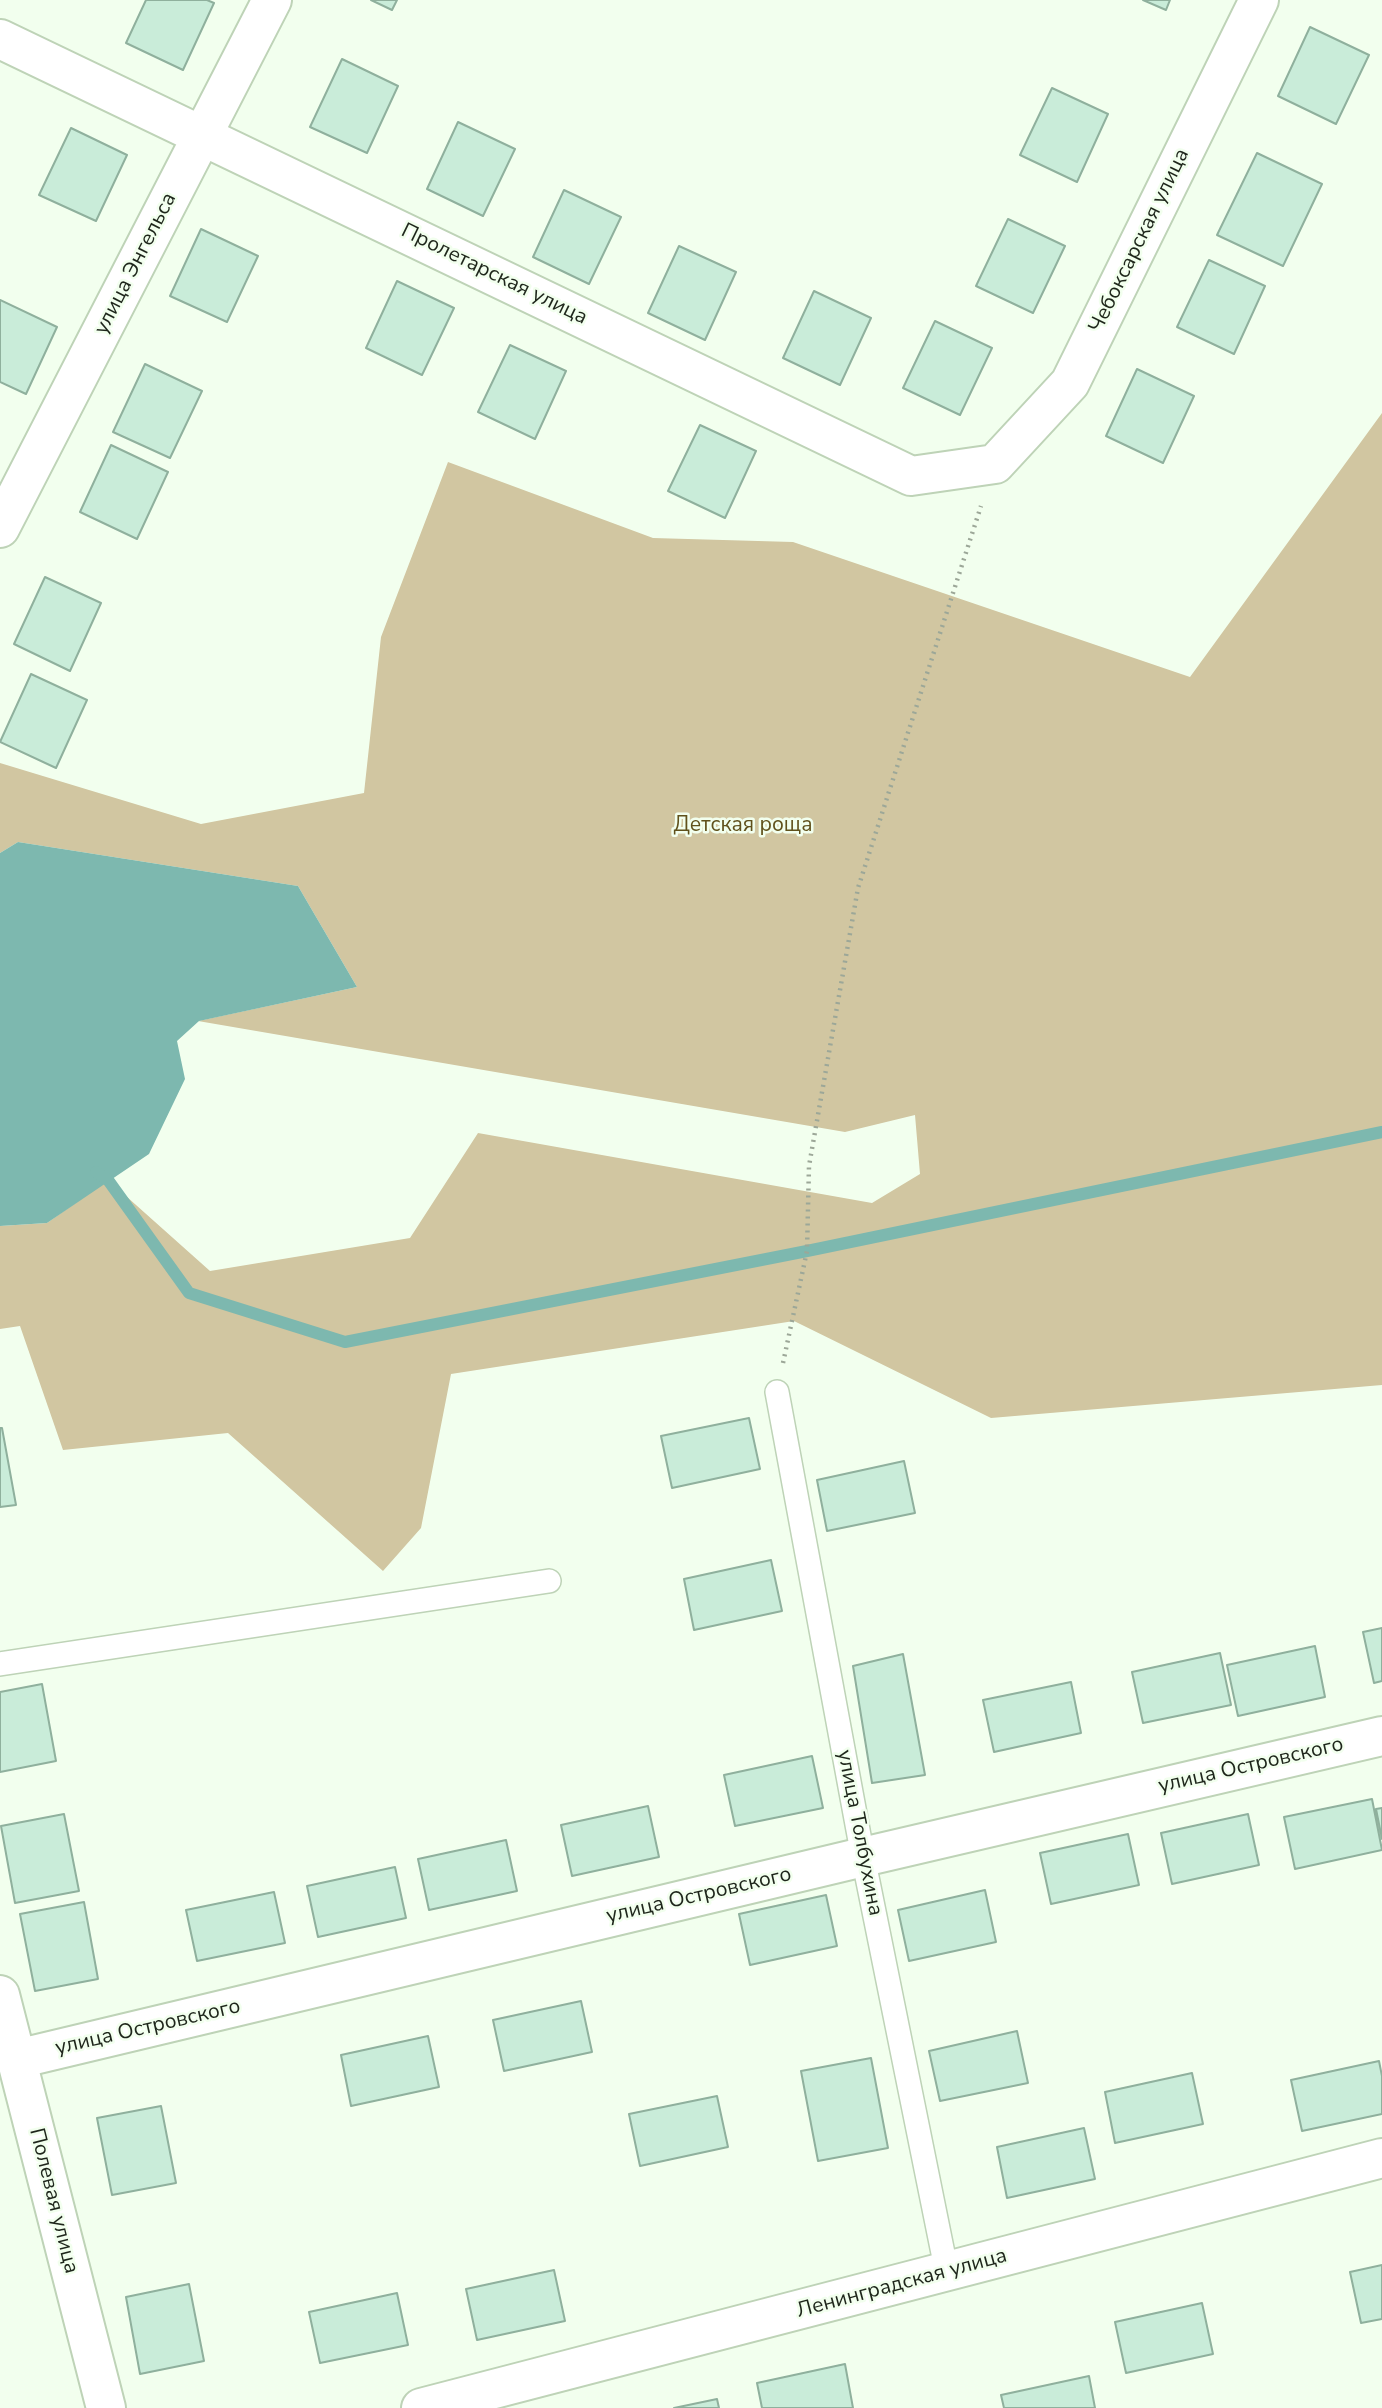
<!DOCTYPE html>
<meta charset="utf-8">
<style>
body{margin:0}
canvas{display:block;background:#f2ffee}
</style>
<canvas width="1382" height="2408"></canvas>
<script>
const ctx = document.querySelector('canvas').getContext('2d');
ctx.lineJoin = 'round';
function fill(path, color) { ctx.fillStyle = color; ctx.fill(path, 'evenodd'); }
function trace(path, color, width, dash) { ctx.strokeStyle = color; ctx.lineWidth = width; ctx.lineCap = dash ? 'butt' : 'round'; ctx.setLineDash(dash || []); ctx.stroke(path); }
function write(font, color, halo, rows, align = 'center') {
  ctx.font = font + ' "Nunito Sans",sans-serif'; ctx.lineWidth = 5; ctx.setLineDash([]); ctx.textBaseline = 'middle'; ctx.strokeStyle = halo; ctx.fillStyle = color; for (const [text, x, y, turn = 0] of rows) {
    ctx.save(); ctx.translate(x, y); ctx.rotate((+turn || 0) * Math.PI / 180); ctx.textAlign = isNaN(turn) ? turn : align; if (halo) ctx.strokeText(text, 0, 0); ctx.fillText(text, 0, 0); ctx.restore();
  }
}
const green = new Path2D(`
 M1382,413v972l-391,33 -197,-97 -343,53 -30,154 -38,43 -155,-138 -165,17 -43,-124 -20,3v-103l47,-3 61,-43 102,91 200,-33 68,-105 394,70 48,-29 -5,-59 -70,17 -647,-111 159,-34 -59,-101 -280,-44 -18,11v-90l201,61 163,-31 17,-156 67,-175 205,76 140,4 397,135z`);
const water = new Path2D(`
 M18,842l280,44 59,101 -158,34 -22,20 8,38 -36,75 -102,69 -47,3v-373z`);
const stream = new Path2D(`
 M96,1172l12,8 81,113 156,49 462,-91 575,-119`);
const building = new Path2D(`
 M146,0h61l7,3 -31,67 -57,-27z
 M371,0h26l-5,10z
 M1143,0h27l-4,10z
 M1310,27l59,28 -33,69 -58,-28z
 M342,59l56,27 -31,67 -57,-26z
 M1052,88l56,26 -31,68 -57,-27z
 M458,122l57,27 -32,67 -56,-27z
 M71,128l56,27 -31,66 -57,-26z
 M1257,153l65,31 -39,82 -66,-31z
 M564,190l57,27 -32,67 -56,-27z
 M1008,219l57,27 -32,67 -57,-27z
 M201,229l57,27 -31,66 -57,-26z
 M679,246l57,26 -31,68 -57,-27z
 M1209,260l56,26 -31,68 -57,-27z
 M397,281l57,27 -32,67 -56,-27z
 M814,291l57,27 -31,67 -57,-27z
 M0,300l57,27 -31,67 -26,-12z
 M935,321l57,27 -32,67 -57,-27z
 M510,345l56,26 -31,68 -57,-27z
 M145,364l57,27 -32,67 -57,-26z
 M1137,369l57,27 -31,67 -57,-27z
 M700,425l56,26 -31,67 -57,-27z
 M111,445l57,27 -31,67 -57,-27z
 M45,577l56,26 -31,68 -56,-27z
 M31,674l56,26 -31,68 -56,-26z
 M749,1418l11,51 -88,19 -11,-52z
 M0,1428h2l14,77 -16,2z
 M904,1461l11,52 -88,18 -10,-51z
 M771,1560l11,51 -88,19 -10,-51z
 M1382,1628v53l-8,2 -11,-51z
 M1315,1646l10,51 -87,19 -11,-51z
 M1220,1653l11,52 -88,18 -11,-51z
 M903,1654l22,121 -53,8 -19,-117z
 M1071,1682l10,51 -87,19 -11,-52z
 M42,1684l14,77 -56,11v-80z
 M812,1756l11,52 -88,18 -11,-51z
 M1372,1799l10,51 -87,19 -11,-52z
 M648,1806l11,51 -87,19 -11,-51z
 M1382,1808v31l-6,-30z
 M64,1814l15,77 -64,12 -14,-77z
 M1248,1814l11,51 -87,19 -11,-51z
 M1128,1834l11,51 -88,19 -11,-51z
 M506,1840l11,51 -88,19 -11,-51z
 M395,1867l11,51 -88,19 -11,-51z
 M985,1890l11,52 -87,19 -11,-51z
 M274,1892l11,51 -88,18 -11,-51z
 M826,1895l11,51 -87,19 -11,-51z
 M84,1902l14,77 -63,12 -15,-77z
 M581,2001l11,51 -88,19 -11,-51z
 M1017,2031l11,52 -88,18 -11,-50z
 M428,2036l11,51 -88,19 -10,-51z
 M871,2058l17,90 -70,13 -17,-90z
 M1379,2061l3,15v38l-80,17 -11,-51z
 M1192,2073l11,51 -88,19 -10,-51z
 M717,2096l11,51 -88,19 -11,-52z
 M161,2106l15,77 -64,12 -15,-77z
 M1084,2128l11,51 -88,19 -10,-51z
 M1382,2265v54l-21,4 -11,-51z
 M554,2270l11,51 -88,19 -11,-51z
 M189,2284l15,77 -64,13 -14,-77z
 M397,2293l11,52 -88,18 -11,-51z
 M1202,2303l11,51 -87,19 -11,-51z
 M845,2364l8,44h-91l-5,-25z
 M1089,2376l6,32h-91l-3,-13z
 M717,2399l2,9h-45z`);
const path = new Path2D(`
 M783,1363l24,-112 2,-85 49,-278 123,-382`);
const lane = new Path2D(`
 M777,1392l86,465 84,416
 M0,1664l549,-83`);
const street = new Path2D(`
 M0,39l911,437 84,-12 75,-81 189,-383
 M0,528l272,-528
 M0,1995l106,413
 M17,2059l846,-202 519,-121
 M421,2408l961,-250`);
const streetNames = [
 ["Чебоксарская улица",1140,241,-64],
 ["улица Энгельса",136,264,-63],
 ["Пролетарская улица",494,275,26],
 ["улица Островского",1251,1766,-13],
 ["улица Толбухина",859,1833,79],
 ["улица Островского",699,1896,-13],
 ["улица Островского",148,2028,-13],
 ["Полевая улица",53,2201,76],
 ["Ленинградская улица",902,2284,-15]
];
const parkNames = [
 ["Детская роща",743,826]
];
fill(green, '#d1c6a1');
fill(water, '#7db8af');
trace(stream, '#7db8af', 12);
fill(building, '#c9ecd9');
trace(building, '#8fb09d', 2);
trace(lane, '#bed3b7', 26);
trace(street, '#bed3b7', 42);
trace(path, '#9ca798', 4.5, [2, 5]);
trace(lane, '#fff', 23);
trace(street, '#fff', 38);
write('21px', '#1e261b', '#f2ffee', streetNames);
write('21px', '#60511b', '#f2ffee', parkNames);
</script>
